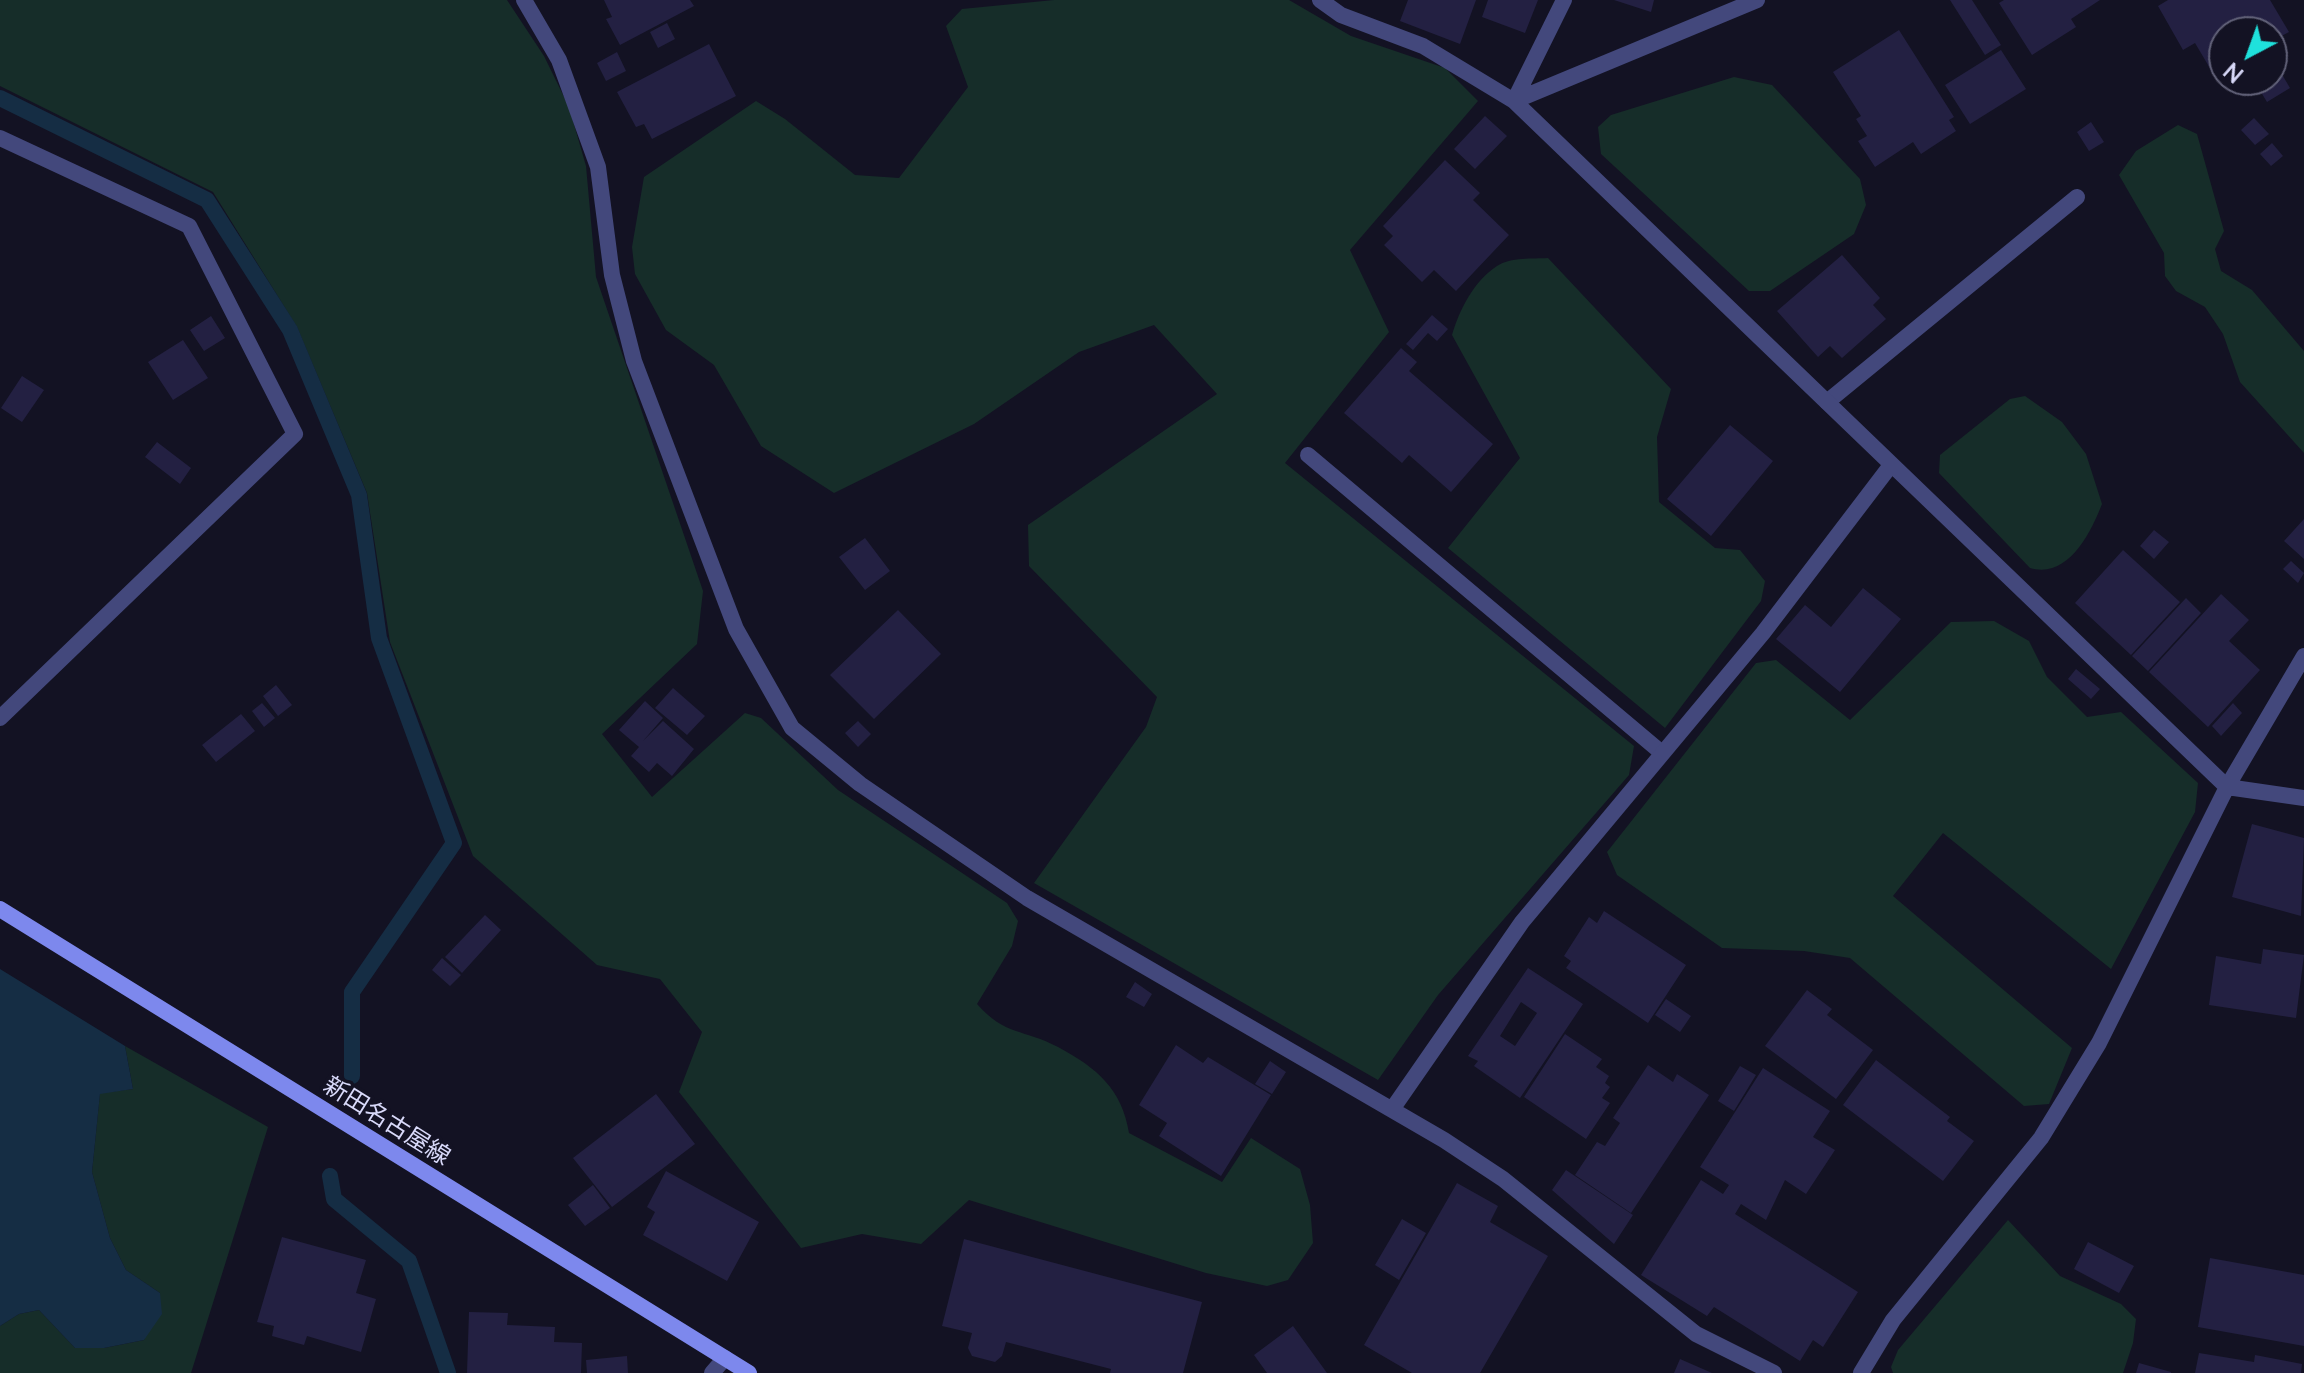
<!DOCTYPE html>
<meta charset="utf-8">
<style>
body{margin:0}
#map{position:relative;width:2304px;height:1373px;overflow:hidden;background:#131223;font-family:Lato,sans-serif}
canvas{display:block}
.north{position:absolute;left:2208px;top:16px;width:80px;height:80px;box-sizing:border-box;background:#131223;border:2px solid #626279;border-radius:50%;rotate:221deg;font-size:22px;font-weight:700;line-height:32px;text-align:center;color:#d9dafa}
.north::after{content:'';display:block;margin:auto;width:28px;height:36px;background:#1fe1dc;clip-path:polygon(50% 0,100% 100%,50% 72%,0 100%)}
</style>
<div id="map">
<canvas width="2304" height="1373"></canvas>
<div class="north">N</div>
</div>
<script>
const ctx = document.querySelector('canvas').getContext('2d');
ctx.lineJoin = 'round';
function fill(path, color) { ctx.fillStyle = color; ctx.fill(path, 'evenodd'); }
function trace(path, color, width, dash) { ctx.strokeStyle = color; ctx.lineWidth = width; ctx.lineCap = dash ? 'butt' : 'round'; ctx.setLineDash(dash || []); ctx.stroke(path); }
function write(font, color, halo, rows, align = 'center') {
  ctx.font = font + ' Lato,"Noto Sans JP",sans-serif'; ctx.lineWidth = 7; ctx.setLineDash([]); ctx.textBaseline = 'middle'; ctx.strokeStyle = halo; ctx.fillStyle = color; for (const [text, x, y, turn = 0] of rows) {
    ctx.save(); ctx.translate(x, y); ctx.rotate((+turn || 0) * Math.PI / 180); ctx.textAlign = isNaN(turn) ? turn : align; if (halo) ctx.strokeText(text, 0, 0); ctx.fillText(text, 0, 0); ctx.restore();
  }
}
const green = new Path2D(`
 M0,0h507l37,56 25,51 17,59 10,111 107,314 -6,53 -95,90 50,63 93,-84 16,5 77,72 169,113 11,18 -6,25 -35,58c28,32 47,25 81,43 39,21 64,42 71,86l93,49 29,-44 49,31 10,36 3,38 -25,37 -21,6 -61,-13 -237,-73 -48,44 -59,-10 -61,14 -122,-156 23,-60 -42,-53 -63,-14 -124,-109 -83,-214 -23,-149 -70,-166 -84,-135 -213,-106z
 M1054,0h235l62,36 94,32 33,33 -128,149 39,82 -104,131 349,283 -5,29 -191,220 -60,85 -344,-197 112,-156 11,-30 -128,-131 -1,-41 189,-131 -63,-69 -75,27 -105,72 -140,69 -73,-47 -47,-81 -48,-35 -31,-56 -3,-27 12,-70 112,-76 29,18 70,56 44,3 69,-91 -22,-61 16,-17z
 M1734,77l38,8 88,94 6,26 -12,29 -84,57h-21l-148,-137 -3,-27 13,-12z
 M2178,125l19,9 27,97 -9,18 6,22 31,19 52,61v102l-64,-71 -17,-48 -18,-27 -29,-16 -11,-15 -1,-23 -45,-78 17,-24z
 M1548,258l123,131 -14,48 2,65 56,46 25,2 25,31 -4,20 -96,127 -217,-180 72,-90 -68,-123c7,-25 22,-54 45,-69 14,-9 36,-7 51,-8z
 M2025,396l37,26 24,32 16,50c-12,31 -35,75 -72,64l-91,-95 1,-18 70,-56z
 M1994,621l35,20 18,36 40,40 34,-5 77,71 -3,29 -84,157 -168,-136 -50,63 179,152 -23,56 -25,2 -174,-148 -46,-7 -82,-3 -105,-73 -10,-23 149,-189 20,-3 74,60 101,-98z
 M125,1046l143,81 -77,246h-191v-47l19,-12 20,-4 36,38h29l40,-8 16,-47 -34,-23 -16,-32 -18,-66 8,-79 33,-4z
 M2008,1220l52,56 61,28 15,15 -3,24 -10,30h-230l-2,-6 7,-17z`);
const water = new Path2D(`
 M0,969l125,77 8,43 -33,5 -8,78 18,66 16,32 34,23 2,21 -18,26 -40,8h-29l-36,-38 -20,4 -19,12z`);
const stream = new Path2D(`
 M0,98l207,102 83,130 69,165 20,143 75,205 -102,149v84
 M330,1176l4,23 75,62 39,112`);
const building = new Path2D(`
 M604,0h86l4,6 -74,39 -14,-26 6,-2z
 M1408,0h68l-16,44 -60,-23z
 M1488,0h50l-13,33 -43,-16z
 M1614,0h40l-3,12z
 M1950,0h22l29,45 -16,10z
 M2004,0h96l-29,19 5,8 -44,28 -33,-52z
 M2168,0h102l19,32 -17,9v-9h-48v37l-10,6 -19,-32 -12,7 -25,-44z
 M667,23l8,16 -17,9 -8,-16z
 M1899,30l55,87 -5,3 7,11 -35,23 -8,-12 -38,25 -17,-26 9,-5 -11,-17 5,-3 -28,-44z
 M709,44l27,52 -84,43 -8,-15 -8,3 -19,-35z
 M2001,50l25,39 -56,35 -25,-39z
 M617,52l9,19 -20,10 -9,-18z
 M2280,71l10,17 -23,14 -11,-18 16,-4v-5z
 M1485,116l22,20 -32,33 -21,-20z
 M2254,118l15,16 -14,11 -14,-15z
 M2091,122l13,20 -15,9 -12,-19z
 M2272,143l11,13 -12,10 -11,-12z
 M1445,160l35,33 -7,7 36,35 -53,56 -22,-21 -12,12 -38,-37 9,-9 -10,-10z
 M1842,255l38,43 -7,7 13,14 -44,39 -12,-12 -12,11 -41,-46z
 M1432,315l16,14 -11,12 -9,-8 -15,17 -7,-6z
 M211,316l14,22 -21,13 -14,-21z
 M183,340l25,38 -35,22 -25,-38z
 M1401,348l16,14 -8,9 84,73 -42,48 -42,-37 -7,8 -58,-50z
 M22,376l22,14 -22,32 -21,-14z
 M1730,425l43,36 -62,75 -44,-37z
 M157,442l34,26 -11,16 -35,-27z
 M2304,519v40l-20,-18z
 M2154,530l15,12 -15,17 -14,-13z
 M865,538l25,33 -25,19 -26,-33z
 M2123,550l57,52 -49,53 -56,-52z
 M2291,561l13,12 -6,10 -15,-14z
 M1863,588l38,31 -61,73 -64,-53 29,-34 26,22z
 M2221,594l28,26 -20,21 31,29 -52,57 -59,-55z
 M2186,598l15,15 -53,58 -16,-15z
 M898,610l43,44 -67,65 -44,-44z
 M2076,669l24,20 -9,10 -23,-20z
 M276,685l16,20 -14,11 -15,-20z
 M673,688l32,28 -18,19 -32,-27z
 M645,701l18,17 -20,23 20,-20 31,28 -22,27 -15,-13 -8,9 -18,-16 8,-9 -20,-17z
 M262,703l13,15 -11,9 -12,-16z
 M2233,703l9,10 -21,23 -9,-10z
 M241,714l14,17 -39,31 -14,-17z
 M858,721l13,13 -13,13 -13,-14z
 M2252,824l52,14 -3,78 -69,-19z
 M1604,911l82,54 -38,58 -82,-55 5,-7 -7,-5 25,-39 8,6z
 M485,915l16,15 -39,43 -17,-16z
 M2263,949l41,6 -8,63 -87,-13 7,-49 45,8z
 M442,958l19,17 -11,11 -18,-16z
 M1528,968l55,36 -63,94 -46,-32 4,-5 -10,-5zM1521,1002l16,11 -22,33 -15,-10z
 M1135,982l17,12 -8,13 -18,-10z
 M1807,990l25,19 -5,6 46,35 -37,49 -71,-53z
 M1666,999l25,17 -11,16 -25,-17z
 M1565,1034l37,25 -6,8 13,9 -4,7 5,4 -8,11 8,5 -24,36 -62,-42z
 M1176,1045l27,18 5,-6 63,38 -50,81 -62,-40 8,-13 -28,-18z
 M1876,1060l74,57 -3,4 27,20 -31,40 -100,-76z
 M1270,1061l16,11 -14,22 -17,-10z
 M1648,1065l25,17 4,-8 32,21 -78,118 -56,-38 22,-33 8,4 15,-23 -7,-5z
 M1740,1066l16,9 -22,36 -16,-10z
 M1763,1068l67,43 -17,26 22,13 -29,44 -21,-14 -19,40 -25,-16 -6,10 123,78 -35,55 -10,-7 -13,21 -86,-54 -7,9 -66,-41 60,-95 22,14 6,-9 -29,-18z
 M656,1094l39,50 -83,63 -39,-49z
 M1566,1170l67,45 -19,29 -62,-54z
 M666,1171l93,51 -32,59 -84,-46 12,-23 -8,-5z
 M1457,1183l41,23 -8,16 58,34 -68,117h-68l-48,-28z
 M593,1185l17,23 -25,18 -17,-21z
 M1402,1219l24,14 -27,47 -24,-15z
 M282,1237l84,23 -10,33 20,6 -15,53 -54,-16 -3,9 -32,-9 2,-10 -17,-4z
 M964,1239l238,63 -19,71h-73l1,-4 -105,-27 -4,14 -7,6 -23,-6 -4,-8 4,-15 -30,-7z
 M2088,1242l46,24 -15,27 -45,-24z
 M2210,1258l94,17v71l-106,-19z
 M469,1312l39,1 -1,12 48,2 -1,15 28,1 -1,30h-114z
 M1293,1326l34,47h-60l-13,-18z
 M2199,1353l55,9 1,-7 47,9 -1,9h-106z
 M627,1356l1,17h-41l-1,-13z
 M1680,1359l32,14h-38z
 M2139,1363l32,9v1h-35z`);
const lane = new Path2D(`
 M1827,402l250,-205
 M1308,455l354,298`);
const street = new Path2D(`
 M524,0l35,60 39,107 14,108 22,86 102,268 56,99 68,56 167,114 417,242 59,39 193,155 78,39
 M1320,0l21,15 82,31 91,55 713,686 77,11
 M1514,101l243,-101
 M1514,101l50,-101
 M0,138l189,88 106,208 -295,284
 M1393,1108l129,-186 241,-289 128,-168
 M712,1373l13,-15
 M1861,1373l32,-53 148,-182 58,-95 128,-256 77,-131`);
const secondary = new Path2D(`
 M0,909l749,464`);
const streetNames = [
 ["新田名古屋線",387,1121,32]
];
fill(green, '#162d29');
fill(water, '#152d44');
trace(stream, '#152d44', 16);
fill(building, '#232042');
trace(lane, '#43487c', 16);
trace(street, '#43487c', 16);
trace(secondary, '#7d88ed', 16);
write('24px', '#d9dafa', '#131223', streetNames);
</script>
